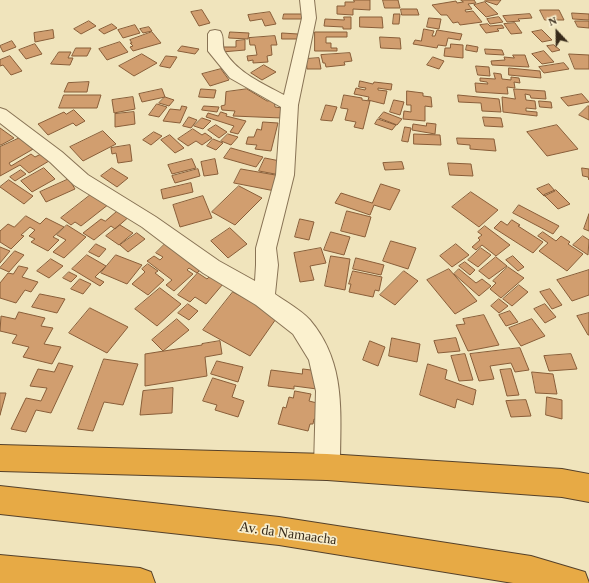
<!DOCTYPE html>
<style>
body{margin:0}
#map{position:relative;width:589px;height:583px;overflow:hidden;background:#f0e4bc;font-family:Georgia,serif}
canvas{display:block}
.north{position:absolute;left:537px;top:12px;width:40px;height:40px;-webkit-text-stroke:3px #f7edcc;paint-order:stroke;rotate:338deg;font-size:11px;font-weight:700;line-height:16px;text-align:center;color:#372a1a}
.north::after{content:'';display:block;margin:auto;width:14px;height:18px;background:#372a1a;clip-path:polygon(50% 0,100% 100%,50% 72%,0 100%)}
</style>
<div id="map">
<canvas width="589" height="583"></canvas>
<div class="north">N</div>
</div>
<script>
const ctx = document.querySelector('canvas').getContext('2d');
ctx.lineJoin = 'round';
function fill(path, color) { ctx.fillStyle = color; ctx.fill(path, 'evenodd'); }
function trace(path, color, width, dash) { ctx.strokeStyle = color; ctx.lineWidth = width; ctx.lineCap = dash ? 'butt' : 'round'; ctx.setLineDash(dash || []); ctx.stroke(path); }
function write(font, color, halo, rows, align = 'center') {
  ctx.font = font + ' Georgia,serif'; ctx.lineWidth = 3.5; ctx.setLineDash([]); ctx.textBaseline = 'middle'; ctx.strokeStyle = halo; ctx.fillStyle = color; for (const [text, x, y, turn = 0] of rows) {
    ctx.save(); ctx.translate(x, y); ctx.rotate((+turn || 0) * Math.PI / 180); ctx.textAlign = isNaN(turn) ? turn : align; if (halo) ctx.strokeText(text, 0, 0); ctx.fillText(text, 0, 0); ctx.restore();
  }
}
const building = new Path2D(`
 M354,0h16v10l-17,-1v6l-16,-1v-8h8v-4h9z
 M383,0h15l2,8h-15z
 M461,0h13l2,3 -8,1 4,5 -7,1 1,2 7,-1 9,11 -22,3 -2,-3 -5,1 -6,-8h-6l-9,-10 24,-4 1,2 6,-1z
 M486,0h15l-4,5 -12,-4z
 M485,2l13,12 -12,3 -12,-12z
 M401,9h16l2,6h-17z
 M202,10l8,13 -11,3 -8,-14z
 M540,10h19l5,10h-19z
 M270,12l6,12 -11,2 -3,-7 -12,2 -2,-6z
 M572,13l17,1v6l-16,-1z
 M284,14h20v5h-21z
 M394,14h6l-1,10h-6z
 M530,14l2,4 -14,1 2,2 -13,1 -4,-6z
 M344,17h7v12h-8v-2l-19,-1 1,-7 19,1z
 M360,17h22l1,11 -23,-1z
 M499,17l4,5 -13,2 -3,-5z
 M429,18l12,1 -2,10 -12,-2z
 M89,21l7,5 -15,8 -7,-5z
 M575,21h14v7l-11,-1z
 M515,23l7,10 -11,1 -7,-10z
 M112,24l5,4 -13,6 -5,-4z
 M488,24l2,2 12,-1 2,3 -7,1 2,2 -13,2 -6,-8z
 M135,25l5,8 -17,5 -5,-8z
 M149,27l3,4 -9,2 -3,-4z
 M424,29l10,2 -2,5h3l2,-6 25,4 -2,6 -12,-2 -2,8 -8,-1 -1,3 -24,-4 2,-4 6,1z
 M53,30l1,8 -19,4 -1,-9z
 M542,30l10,10 -10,2 -10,-10z
 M152,32l9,11 -28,8 -3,-4 3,-1 -3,-3h2l-2,-3z
 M230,32l19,1 -1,6 -19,-1z
 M315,32h32v5h-21v6h5v5h6v3h-22z
 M282,33l16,1v5h-16z
 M275,36l2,9h-6l1,10 -5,1 1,6 -15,1v-3l-5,1 -1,-5 10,-1 -2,-10h-5l-1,-7z
 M380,37l20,1 1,11 -20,-1z
 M245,40v10l-23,2v-5h14v-6z
 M12,41l4,6 -13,5 -3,-6z
 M120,42l8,10 -21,8 -8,-11z
 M35,44l7,10 -16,5 -7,-9z
 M451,44l12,1v13l-19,-2 1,-8h5z
 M467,45l11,2 -1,5 -11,-2z
 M554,45l6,5 -8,2 -5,-6z
 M182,46l17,3 -4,5 -17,-3z
 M76,48h15l-4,8h-15z
 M485,49l17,1 2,5 -18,-1z
 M544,51l10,11 -12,2 -10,-10z
 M59,52h12l-3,6h5l-3,7 -19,-1z
 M350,53l2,8 -8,1 1,3 -19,2 -1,-4h-2l-2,-8z
 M142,54l15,9 -23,13 -15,-10z
 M569,54l20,1v14h-14z
 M513,55h12l4,12 -37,-2 -1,-4 14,-1 -1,-3 10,1z
 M10,56l12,15 -11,4 -8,-10 -3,1v-6z
 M166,56l11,1 -7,11 -10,-2z
 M433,57l11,4 -5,8 -12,-4z
 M319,58l2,11h-14l-1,-10z
 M564,63l5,6 -25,4 -5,-6z
 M264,65l12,7 -14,8 -11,-7z
 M476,66l13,1 1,9 -12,-1z
 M509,68l31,3 1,7 -32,-3z
 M221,69l8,11 -19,6 -8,-12z
 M494,73l7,1 1,5 9,1v-3l8,1 1,5 -6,-1 1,6 -8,-1 1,7 -32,-2 -1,-9 13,1 -1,-2 -7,-1v-3l15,1z
 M360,81l13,3 1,-2 18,2 -1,6 -13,-2v2l9,1 -3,13 -16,-4 1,-3 -15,-3 2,-6 9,2 1,-2 -7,-1z
 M89,82l-2,10h-23l4,-9z
 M162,89l3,8 -23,5 -3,-8z
 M201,89l15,1 -2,8 -15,-1z
 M247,89l20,12 7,-1 1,7 7,1v10l-49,-2 2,-5 -13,-1 -1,-4 4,-1 1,-13z
 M514,89l31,2 1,8 -15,-1 -1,-3 -5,-1 1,6 9,1 1,8 -10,-1v3l11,1v4l-34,-4 -1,-15 13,2z
 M407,91l16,2v3l8,1 1,10 -7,-1v15l-22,-2 1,-8 7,1v-7h-4z
 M582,94l7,8 -21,4 -7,-8z
 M64,95h37l-4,13h-38z
 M344,95l18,3v2l8,1 -7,28 -9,-2 2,-5 -11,-2 3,-11 -7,-1z
 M458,95l41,4 2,13 -19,-1 -1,-8 -22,-1z
 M133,97l2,12 -21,4 -2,-13z
 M165,97l9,3 -5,6 -10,-3z
 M394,100l10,2 -4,13 -10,-3z
 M539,101l12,1 1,6 -12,-1z
 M157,104l10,3 -8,10 -10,-2z
 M326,105l11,2 -5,14 -11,-1z
 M182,106l5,1 -7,16 -17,-2 7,-12 10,1z
 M204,106l15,1 -2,5 -15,-2z
 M588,106h1v14l-10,-5z
 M74,110l11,11 -9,5 -3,-3 -25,12 -10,-11 26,-12 2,2z
 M134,112l1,12 -20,3v-13z
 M221,112l6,2 -1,2 20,5 -8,13 -8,-2 4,-6 -28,-9 2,-4 10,3z
 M384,112l18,7 -5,6 -18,-7z
 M189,117l8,3 -6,8 -8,-2z
 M483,117l18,1 2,9 -18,-1z
 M202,118l9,3 -8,8 -9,-3z
 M378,119l18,6 -4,5 -17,-6z
 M263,122l15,1 -7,28 -16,-2 2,-4 -11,-1 2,-7h6l3,-8 4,1z
 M427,123l9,1 -1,10 -23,-4 1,-6 13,2z
 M216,125l11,7 -8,6 -11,-8z
 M557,125l21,24 -31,7 -20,-24z
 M405,127l6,1 -3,14 -6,-1z
 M0,128l14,10 -13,7h-1z
 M193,129l9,6 3,-2 7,5 -10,7 -6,-4 -8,5 -10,-7z
 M103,131l13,13 -33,17 -13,-14z
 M154,132l8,4 -11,9 -8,-5z
 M228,134l10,3 -7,8 -10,-4z
 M414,134l26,1 1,10 -27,-1z
 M170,135l14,13 -9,5 -14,-13z
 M22,137l13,11 -26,15 2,3 20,-12 4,3 6,-3 8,7 -20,12 -9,-8 -20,11v-29z
 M457,138l37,1 2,12 -26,-2v-4l-12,-1z
 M213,139l10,4 -7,7 -9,-4z
 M130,145l2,16 -14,2 -2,-10 -4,1 -1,-6z
 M231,148l32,9 -7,10 -32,-9z
 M265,158l20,4 -5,13 -21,-4z
 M192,159l4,9 -24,6 -4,-9z
 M215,159l3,15 -14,2 -3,-14z
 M402,162l2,7 -19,1 -2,-7z
 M448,163l23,1 2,12 -23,-1z
 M44,168l11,11 -23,13 -11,-11z
 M112,168l16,10 -11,9 -16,-11z
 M582,168l7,1v11l-1,-3 -5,-1z
 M198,169l2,7 -25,7 -3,-7z
 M241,169l40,7 -6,15 -41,-8z
 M21,170l5,4 -11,7 -5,-4z
 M69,179l6,10 -29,13 -6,-10z
 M9,180l24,16 -9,8 -24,-17z
 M191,183l2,9 -30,7 -2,-9z
 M381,184l19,6 -10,20 -16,-5 -4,10 -35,-12 6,-10 31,10z
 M549,184l6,7 -11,5 -7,-7z
 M239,186l23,12 -27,27 -23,-13z
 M556,190l14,14 -12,5 -14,-14z
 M471,192l27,18 -19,17 -27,-20z
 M93,193l16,11 -28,22 -6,-4 -4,3 -10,-7z
 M203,196l9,22 -32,9 -7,-22z
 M519,205l40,21 -6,8 -40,-21z
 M120,209l11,6 -16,14 -4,-3 -17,14 -11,-7 18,-14 4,2z
 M347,211l24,6 -6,20 -24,-6z
 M589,214v17l-5,-2z
 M26,216l14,8 6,-6 18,9 -11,10 6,3 -11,11 -17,-9 4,-3 -6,-3 6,-6 -5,-3 -9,8 3,1 -13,13 -11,-7v-11l8,-7 6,3z
 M300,219l14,3 -5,18 -14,-3z
 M512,220l8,5 -2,1 25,16 -10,11 -39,-25 7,-7 6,4z
 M67,225l19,12 -22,21 -11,-6 13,-12 -9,-5z
 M120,225l13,8 -14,12 -13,-9z
 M485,226l25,19 -14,11 -14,-11 -6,5 -4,-3 8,-7 -2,-2 4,-3 -4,-3z
 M230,228l17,16 -19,14 -17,-17z
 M331,232l19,5 -6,18 -20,-5z
 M543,232l13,9 5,-5 9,6 -2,2 15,10 -16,17 -28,-20 9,-8 -10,-7z
 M137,233l8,6 -17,13 -8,-7z
 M583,236l6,4 -1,15 -15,-10z
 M391,241l25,7 -8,21 -25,-8z
 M167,242l38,23 -8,8 -8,-5 -2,2 6,4 -19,17 -8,-6 6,-5 -25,-19 7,-5 6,4 3,-3 -7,-4z
 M96,244l10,5 -7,8 -10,-5z
 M456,244l13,11 -17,12 -12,-11z
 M0,247l10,4 -10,12z
 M321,248l5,15 -16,3 4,14 -14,2 -6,-29z
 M481,248l10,7 -13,12 -10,-7z
 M15,251l9,4 -15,17 -9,-4z
 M87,255l19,11 -11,11 9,5 -4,4 -28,-17z
 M116,255l26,10 -15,19 -26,-11z
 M331,256l19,3 -5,31 -20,-4z
 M513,256l11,11 -6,4 -12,-11z
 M496,257l11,9 -18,13 -10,-8z
 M356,258l28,7 -3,10 -28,-6z
 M51,259l12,7 -14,12 -12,-7z
 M465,262l10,8 -5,5 -11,-9z
 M148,264l10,7 -3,2 9,7 -16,15 -16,-11 13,-12 -3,-3z
 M19,266l9,2 -6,9 16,5 -7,10 -6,-2 -9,13 -16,-5v-15l8,-10 5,1z
 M508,267l16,11 -23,20 -11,-9 6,-6 -3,-2z
 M449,269l28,32 -22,13 -28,-34z
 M459,269l17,14 6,-4 9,7 -12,10 -25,-22z
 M589,270v25l-17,6 -15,-21z
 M353,271l29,6 -3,14 -4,-1 -2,7 -24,-5 2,-8h-2z
 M404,271l14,10 -23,24 -15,-10z
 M69,272l8,4 -6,6 -8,-4z
 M198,273l9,6 3,-3 13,8 -17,20 -11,-7 -5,5 -12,-7z
 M80,279l11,5 -8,10 -12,-5z
 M519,285l9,7 -16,14 -9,-7z
 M160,288l21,16 -24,22 -22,-17z
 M550,289l12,16 -10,4 -12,-17z
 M233,292l45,24 -28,40 -47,-26z
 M40,294l25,5 -8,14 -25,-6z
 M499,299l9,7 -9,7 -8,-7z
 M188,304l10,7 -9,9 -11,-7z
 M545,304l11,13 -11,6 -11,-14z
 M90,308l38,19 -21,26 -38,-20z
 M510,311l8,11 -12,4 -7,-11z
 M19,312l26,6 -4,8 12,2 -9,16 17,3 -9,17 -29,-7 6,-10 -17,-4 5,-8 -17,-4 1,-15 14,3z
 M589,313v22h-1l-11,-19z
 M484,315l15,30 -31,6 -12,-26 9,-1 -2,-5z
 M177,319l12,11 -26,21 -11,-11z
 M532,319l13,17 -24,10 -12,-18z
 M392,338l28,6 -3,18 -28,-6z
 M456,338l4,13 -22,2 -4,-12z
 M220,341l2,13 -17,3 2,19 -62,10v-32l57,-9v-1z
 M370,341l15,6 -7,19 -15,-6z
 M520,348l9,22 -14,2 -4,-9 -21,3 4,13 -15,2 -9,-27z
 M465,354l8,26 -14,1 -8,-25z
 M571,354l6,15 -28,2 -5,-15z
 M104,359l34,5 -15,41 -19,-3 -11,29 -15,-2z
 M217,361l26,6 -5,15 -27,-8z
 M59,363l14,3 -22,47 -15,-3 -10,22 -15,-3 15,-31 15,3 6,-13 -17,-2 8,-17 16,3z
 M428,364l19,6 -2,9 31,11 -3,15 -16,-6 -2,9 -35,-13z
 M303,369l16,2 -2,18 -23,-3v3l-26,-3 3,-16 31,4z
 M511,369l8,26 -12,1 -7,-26z
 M532,372l21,2 4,20 -21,-1z
 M213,378l23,7 -4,12 12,4 -6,16 -23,-7 2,-5 -14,-4z
 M173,388l-1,25 -32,2 3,-24z
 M295,391l16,3 -2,7 12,3 -4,16 -3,-1 -1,5h-3l-2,7 -30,-7 5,-17 3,1 3,-11 4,1z
 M0,393h6l-6,22z
 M547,397l15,3v19l-16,-4z
 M526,400l5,16 -20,1 -5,-16z`);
const street = new Path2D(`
 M300,0h14l2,18 -18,87 -4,70 -18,73 2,17 -3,29c11,8 26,16 35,26 37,44 30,94 30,147l-3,10 -10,3 -10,-3 -3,-10 2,-76 -7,-31 -16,-26 -37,-29 -53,-32 -61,-46 -68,-42 -24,-23 -50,-39v-15l6,2 56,42 26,23 68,42 63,44 36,20 1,-16v-17l20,-73 5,-68 -51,-29 -22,-27v-17l2,-3 5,-1 5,1c5,6 1,15 5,21 13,21 37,31 59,43l18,-77z`);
const highway = new Path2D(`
 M0,445l327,9 235,15 27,5v28l-27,-5 -235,-17 -327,-9z
 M0,486l279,31 252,39 54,16 4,11h-76l-234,-38 -279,-31z
 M0,555l140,13 11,4 4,11h-155z`);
const nearStreetnames = [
 ["Av. da Namaacha",288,534,8]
];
fill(building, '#d19e6f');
trace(building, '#895e39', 1);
trace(street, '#887355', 2);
trace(highway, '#55412a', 2);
fill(street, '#fbf1cf');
fill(highway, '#e7aa45');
write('14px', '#372a1a', '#f7edcc', nearStreetnames);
</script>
